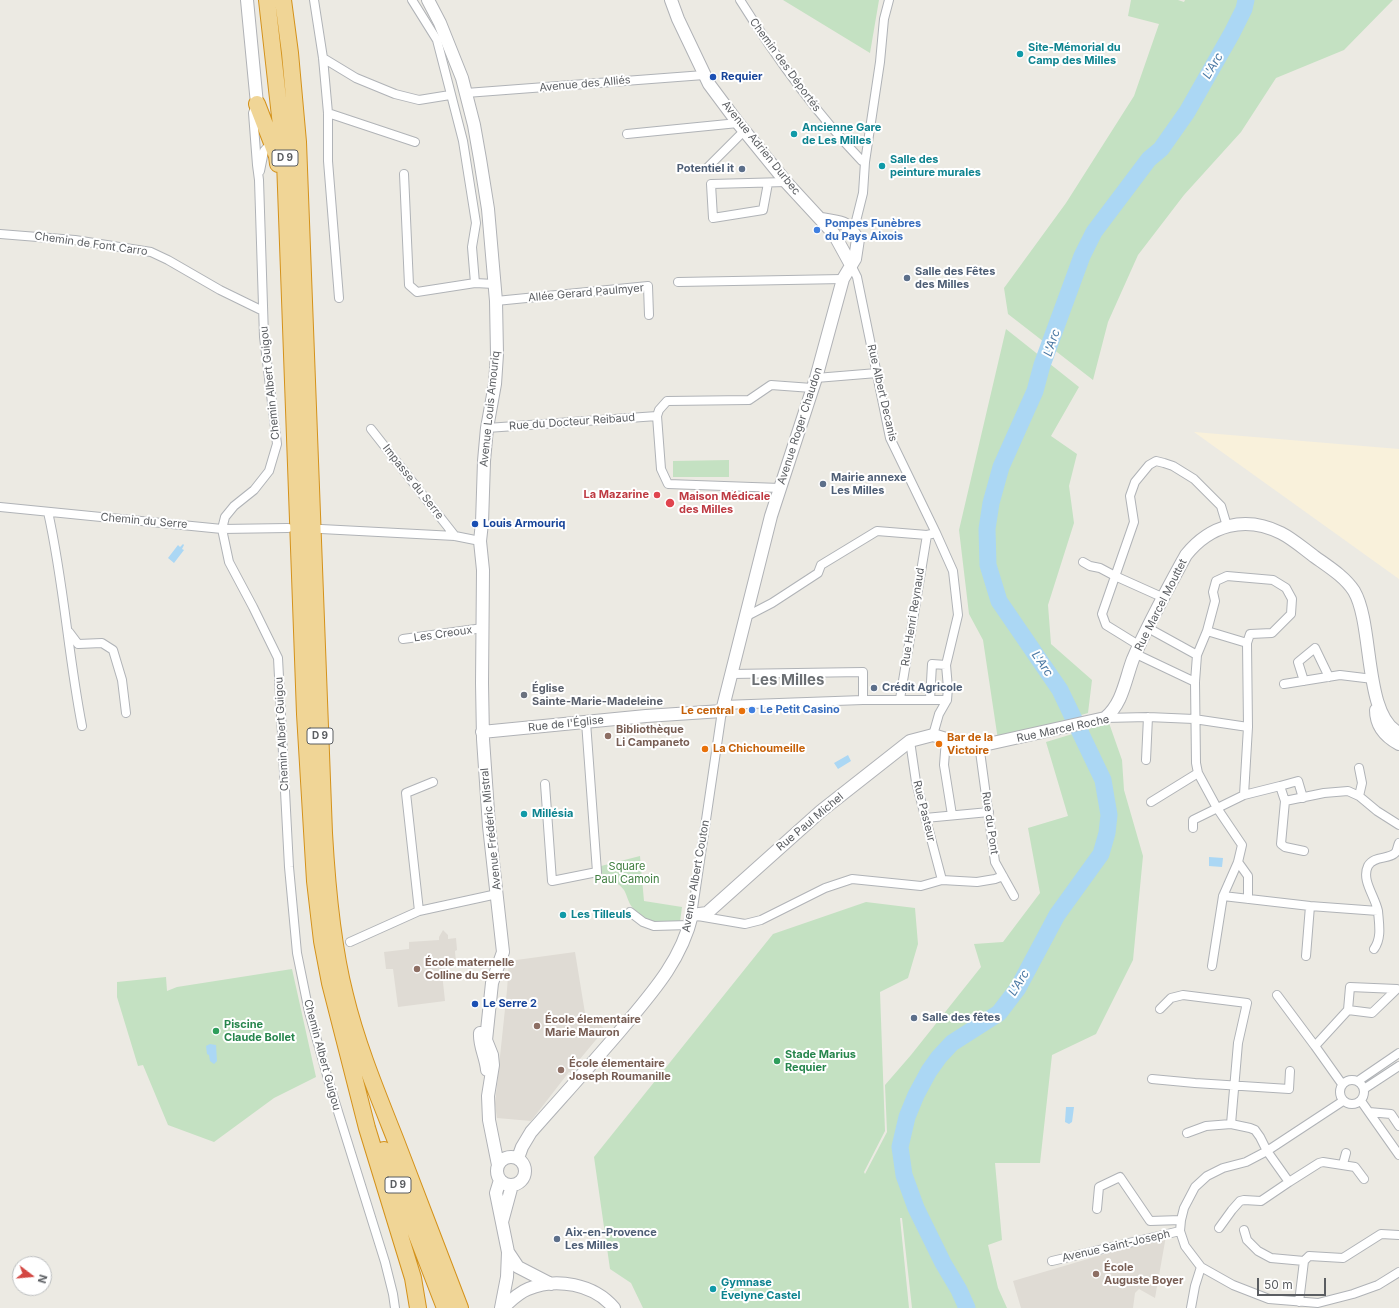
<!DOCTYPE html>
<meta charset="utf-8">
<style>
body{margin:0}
#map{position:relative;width:1399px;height:1308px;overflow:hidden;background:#eceae3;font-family:Inter,sans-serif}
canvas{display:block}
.north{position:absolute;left:12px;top:1256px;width:40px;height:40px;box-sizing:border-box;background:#fff;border:1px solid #bdbfc0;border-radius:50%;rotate:106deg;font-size:11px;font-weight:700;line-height:16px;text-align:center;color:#5b5e62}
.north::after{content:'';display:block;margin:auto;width:14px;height:18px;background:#d34742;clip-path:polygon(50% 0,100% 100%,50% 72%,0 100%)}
.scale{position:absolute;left:1257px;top:1278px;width:69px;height:18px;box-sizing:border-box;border:2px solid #5b5e62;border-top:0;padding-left:5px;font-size:12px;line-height:14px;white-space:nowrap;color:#5b5e62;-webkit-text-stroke:3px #fff;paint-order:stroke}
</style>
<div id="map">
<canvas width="1399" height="1308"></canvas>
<div class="north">N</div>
<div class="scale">50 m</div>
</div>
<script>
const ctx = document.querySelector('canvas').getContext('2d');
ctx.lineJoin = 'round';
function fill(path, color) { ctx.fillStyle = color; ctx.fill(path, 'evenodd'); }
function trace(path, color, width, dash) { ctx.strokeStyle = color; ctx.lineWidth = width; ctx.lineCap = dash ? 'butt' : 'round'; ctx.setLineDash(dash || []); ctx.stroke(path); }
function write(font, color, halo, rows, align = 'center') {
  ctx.font = font + ' Inter,sans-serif'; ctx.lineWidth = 4; ctx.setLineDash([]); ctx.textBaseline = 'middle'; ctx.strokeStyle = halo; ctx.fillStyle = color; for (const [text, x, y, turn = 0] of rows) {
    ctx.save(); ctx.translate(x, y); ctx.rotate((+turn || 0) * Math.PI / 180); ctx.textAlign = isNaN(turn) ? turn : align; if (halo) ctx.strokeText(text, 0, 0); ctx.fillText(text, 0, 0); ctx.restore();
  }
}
const commercial = new Path2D(`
 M1194,432l205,17v130z`);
const education = new Path2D(`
 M443,930l5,5v4l8,-1 1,12 -2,1 1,12 -15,1 4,37 -47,6 -5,-38h-7l-2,-17 25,-3v-7l30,-2v-3z
 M575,952l10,61 20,16 -25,30 1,2 -10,12 -2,-1 -38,49 -34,-3 -2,-14 12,-114 2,-29z
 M1166,1236l-11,62 -16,-9 -4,4 -2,15h-112l-8,-27z`);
const green = new Path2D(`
 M783,0h96l-9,53z
 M1131,0h47l6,2 1,-2h208l-49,50 -68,28 -35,54 -57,63 -46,60 -30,67 -15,58 -85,-66 -4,-26 62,-85 68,-107 25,-72 -31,-8z
 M1006,329l73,58 -28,49 26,18 -8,32 5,37 -26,82 3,39 41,36 -4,33 -90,27 -15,-100 -14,-26 -10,-84z
 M729,460v17h-56v-16z
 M1109,723l13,37 2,30 19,66 -10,104 -37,74 -44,21 -12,108h-45l7,77 -14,5 10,43 9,20h-95l-10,-90h-2l9,90h-266l-12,-25 -21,-14 -16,-112 179,-223 93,-32 49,6 3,36 -10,34 -28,14 5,139 -21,41 1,2 22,-42 -2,-47 26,-30 70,-88 -7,-23 29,-2 37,-49 -12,-65 40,-12 -22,-74z
 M640,856l4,45 38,6 -2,15c-18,1 -37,3 -48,-15 -4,-5 -5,-12 -8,-17 -6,-8 -15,-12 -23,-17v-7z
 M292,969l24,108 -42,21 -60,44 -46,-17 -25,-60 -5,1 -21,-69v-15l49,-5 1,14 10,-4z`);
const water = new Path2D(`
 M183,544l1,1 -2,4 2,1 -10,13 -6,-5 10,-13 2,2z
 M848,755l3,6 -13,8 -4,-6z
 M1209,857l14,1 -1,9 -13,-1z
 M210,1044l6,1 1,16 -3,3 -4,-3 -1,-6 -2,-1 -1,-8z
 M1066,1107h8l-2,15 -3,2 -4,-2z`);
const river = new Path2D(`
 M967,1308l-8,-18 -16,-27 -27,-55 -12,-33 -4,-28 7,-30 9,-22 13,-24 10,-14 13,-14 47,-30 19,-25 39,-73 44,-61 6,-21 2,-18 -6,-35 -43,-90 -61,-89 -11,-36 -1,-36 4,-26 10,-36 34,-76 7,-26 40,-109 12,-24 55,-73 12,-10 26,-37 45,-79 12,-24 2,-9`);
const street = new Path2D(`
 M314,0l9,58 5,55v48l11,137
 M412,0l25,40 26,101 13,82 -4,24 3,36
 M740,0c35,56 76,113 122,161l3,1
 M323,58l33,20 39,16 24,6 31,-5
 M466,93l238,-18
 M255,108l-2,5 4,52 2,15 5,157 13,107 -8,27 -15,19 -20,16 -9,11 -3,12 7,33 24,45 25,51 11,209 8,86 12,59 21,74 55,176 8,32 2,14
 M328,113l87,29
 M627,134l111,-11
 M706,169l39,-39
 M260,171l4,-20 8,-9
 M404,174l5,111 8,7 58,-9 19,1
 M768,183l-5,27 -50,8 -2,-34 75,-2
 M0,234l75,6 76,12 17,8 52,30 43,21
 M838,239l13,-10 5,-8 7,-28 2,-31 15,-100 4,-43 5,-19
 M851,265l6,12 33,161 46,95 17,38 5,44 -12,50 2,23 -1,12 -8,14 -6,21
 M678,282l165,-3
 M496,301l152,-15 1,29
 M816,378l61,-5
 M487,428l170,-12
 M371,429l84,107
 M780,488l-112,-4 -7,-15 -4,-53 2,-6 8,-9 82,-1 22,-15 41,3
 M0,507l222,22 66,-1
 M48,512c16,71 20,143 34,214
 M321,529l134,7 25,5
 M1083,562l7,4 10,2 15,8 49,22
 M745,617l27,-14 46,-30 3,-8 56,-34 50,4 9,-2
 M1148,628l49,27
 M1207,631l40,12
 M69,632l9,12 24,-1 11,7 9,30 4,33
 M403,639l80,-11
 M1140,646l-34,-21 -4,-11 32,-92 -4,-26 5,-14 14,-17 7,-4 8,2 9,3 21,13 27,27 6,20
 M1136,654l59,28
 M731,674l132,-2v28
 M1304,681l-6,-19 17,-14 14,29
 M1284,684l56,-9 33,4
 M900,699l27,-164
 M930,700l2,-36 14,1
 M723,705l140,-5h84
 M722,711l-30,204 53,9 16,-4 64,-32 27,-9 69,7 21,-6 35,2 18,-3 8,-3
 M1105,718l43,-1 46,2 54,8
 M946,739l-2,26 8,50
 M910,741l6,41 26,98
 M979,744l16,118 19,34
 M1146,760l2,-43
 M1359,768l3,15 -3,13
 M545,784l7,97 45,-9 -11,-150
 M1280,786l18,-5 5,17
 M1151,802l47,-29
 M925,818l64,-6
 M1193,828v-8l51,-25
 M1304,851l-19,-4 -4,-3 4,-43 39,-8 24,-2 11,5 18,15 22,14
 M1238,862l10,14v23
 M1223,896l15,-34 4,-17 -25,-37 -19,-35 -2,-10 -1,-81 2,-27 10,-24 8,-30 -2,-9 3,-11 11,-5 46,4 13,8 6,11 -1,15 -19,19 -22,1 -3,9 1,84 -4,68 36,-9 5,15
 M419,911l-13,-118 27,-11
 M630,912l13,10 11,4 35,-1
 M350,942l69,-31 78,-17
 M1374,949c8,-11 5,-25 4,-38
 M1306,956l4,-50
 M1212,966l11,-70 87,10 68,5c-3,-15 -17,-31 -10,-45 6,-11 22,-6 28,-14 1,-2 2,-7 3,-9
 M1277,995l38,51 27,38
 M1160,1009l11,-11 12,-3 64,8 -9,40 -7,81 19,4 5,2 5,7 7,14 22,31 -28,19 -17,-1 -4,1 -8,9 -13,18
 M1315,1046l33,-36 24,3 25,-24 -47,-2 -2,23
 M1152,1079l43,4 94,6 1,-18
 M1340 1092a12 12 0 1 1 24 0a12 12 0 1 1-24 0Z
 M1358,1081l41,-28
 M1364,1089l35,-23
 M1343,1101l-76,50 -21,11 -23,6 -16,8 -12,11 -11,21 -3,12 -1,11 5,15 16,21 32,18 36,14 49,4 35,-9 25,-9 21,-13
 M1361,1101l38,54
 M1369,1112l22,2 8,12
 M1187,1133l19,-7 25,-2
 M1343,1164l3,-11
 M1289,1182l30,-19 4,-1 32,5 9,12
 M1097,1209l2,-22 21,-10 30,44 31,-1
 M1244,1230l3,10 11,11 13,7 33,3
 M1052,1261l128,-30
 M1299,1302l5,-41 5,-5 34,2 38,-24 18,1
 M1191,1308l4,-22 6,-19`);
const secondary = new Path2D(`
 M247,0l10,104
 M428,0l12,23 22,55 12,47 6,34 8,50 8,92 1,53 -2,30 -8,44 -3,33 -2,62 -2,18 3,29 -1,113 1,56 6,87 14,126 -11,31 -6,57 6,15 1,10 -5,31 1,24 9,45
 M671,0l7,19 31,65 29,39 48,59 48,52 17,31
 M1376,710c0,16 10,27 23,34
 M482,732l164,-16 76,-5 49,-195 45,-138 27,-99 12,-20 3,-20c-14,-20 -15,-16 -37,-20
 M480,1033c-1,13 6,24 7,37
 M497 1171a14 14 0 1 1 28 0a14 14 0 1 1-28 0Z
 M518,1158l4,-11 9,-15c30,-34 60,-67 89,-101 30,-36 61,-69 72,-116l15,-2 114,-102 89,-70 23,-6 13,4 42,5 117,-26c18,-15 20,-38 28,-59 15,-35 35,-71 53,-104 24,-30 59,-40 95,-22 12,6 23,16 34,24 14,10 30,20 39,34 20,34 9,124 45,142
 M500,1180l-4,13 12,59 -1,25 -6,31
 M502,1222l10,-37
 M508,1252l10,15 33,17
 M503,1308c7,-7 15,-15 25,-19 28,-12 66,-5 86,19`);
const highway = new Path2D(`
 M267,0l18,161 20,553 10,167 7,60 8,42 37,145 46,150 5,30
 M283,0l7,53 8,89 26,691c3,53 8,111 21,162 12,50 32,98 51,146 21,56 43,111 64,167
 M257,104l20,52 1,8
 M384,1150l61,158`);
const markers = [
 [1020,54,4,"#0f9aa8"],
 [713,77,4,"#1a4fb4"],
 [794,134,4,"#0f9aa8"],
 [882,166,4,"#0f9aa8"],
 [742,169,4,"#5c6f8a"],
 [817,230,4,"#3f7fe0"],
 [907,278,4,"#5c6f8a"],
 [823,484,4,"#5c6f8a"],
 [657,495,4,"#e0444e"],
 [670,503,5,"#e0444e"],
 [475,524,4,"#1a4fb4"],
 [874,688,4,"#5c6f8a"],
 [524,695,4,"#6b7280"],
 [752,710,4,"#3f7fe0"],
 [742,711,4,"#e8710a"],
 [608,736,4,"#8d6e63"],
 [939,744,4,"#e8710a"],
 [705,749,4,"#e8710a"],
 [524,814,4,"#0f9aa8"],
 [563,915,4,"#0f9aa8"],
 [417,969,4,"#8d6e63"],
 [475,1004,4,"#1a4fb4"],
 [914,1018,4,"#5c6f8a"],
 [537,1026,4,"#8d6e63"],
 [216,1031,4,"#2e9e5b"],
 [777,1061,4,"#2e9e5b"],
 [561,1070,4,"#8d6e63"],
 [557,1239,4,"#5c6f8a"],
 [1096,1274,4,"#8d6e63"],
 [713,1289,4,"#0f9aa8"]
];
const shields = [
 [285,158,26],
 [320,736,26],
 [398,1185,26]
];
const shieldNames = [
 ["D 9",285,158],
 ["D 9",320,736],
 ["D 9",398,1185]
];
const cultureNames = [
 ["Site-Mémorial du",1028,48],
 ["Camp des Milles",1028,61],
 ["Ancienne Gare",802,128],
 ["de Les Milles",802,141],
 ["Salle des",890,160],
 ["peinture murales",890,173],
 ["Millésia",532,814],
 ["Les Tilleuls",571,915],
 ["Gymnase",721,1283],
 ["Évelyne Castel",721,1296]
];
const streetNames = [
 ["Chemin des Déportés",785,65,54],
 ["Avenue des Alliés",585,84,-5],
 ["Avenue Adrien Durbec",761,148,51],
 ["Chemin de Font Carro",91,244,8],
 ["Allée Gerard Paulmyer",586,293,-5],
 ["Chemin Albert Guigou",270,383,-96],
 ["Rue Albert Decanis",882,393,77],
 ["Avenue Louis Amouriq",490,409,-84],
 ["Rue du Docteur Reibaud",572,422,-4],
 ["Avenue Roger Chaudon",800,426,-72],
 ["Impasse du Serre",413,482,52],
 ["Chemin du Serre",144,521,5],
 ["Rue Marcel Mouttet",1161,605,-63],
 ["Rue Henri Reynaud",913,617,-81],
 ["Les Creoux",443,634,-8],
 ["Rue de l'Église",566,724,-6],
 ["Rue Marcel Roche",1063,729,-12],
 ["Chemin Albert Guigou",282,734,-93],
 ["Rue Pasteur",924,811,76],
 ["Rue Paul Michel",810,822,-40],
 ["Rue du Pont",990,823,82],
 ["Avenue Frédéric Mistral",491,829,-96],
 ["Avenue Albert Couton",696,876,-80],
 ["Chemin Albert Guigou",322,1055,75],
 ["Avenue Saint-Joseph",1116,1246,-13]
];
const transitNames = [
 ["Requier",721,77],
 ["Louis Armouriq",483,524],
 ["Le Serre 2",483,1004]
];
const serviceNames = [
 ["Potentiel it",734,169,"right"],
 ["Salle des Fêtes",915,272],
 ["des Milles",915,285],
 ["Mairie annexe",831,478],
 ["Les Milles",831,491],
 ["Crédit Agricole",882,688],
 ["Salle des fêtes",922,1018],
 ["Aix-en-Provence",565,1233],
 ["Les Milles",565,1246]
];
const shopNames = [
 ["Pompes Funèbres",825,224],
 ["du Pays Aixois",825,237],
 ["Le Petit Casino",760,710]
];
const healthNames = [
 ["La Mazarine",649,495],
 ["Maison Médicale",679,497,"left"],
 ["des Milles",679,510,"left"]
];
const worshipNames = [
 ["Église",532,689],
 ["Sainte-Marie-Madeleine",532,702]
];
const foodNames = [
 ["Le central",734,711,"right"],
 ["Bar de la",947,738],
 ["Victoire",947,751],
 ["La Chichoumeille",713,749]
];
const educationNames = [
 ["Bibliothèque",616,730],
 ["Li Campaneto",616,743],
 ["École maternelle",425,963],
 ["Colline du Serre",425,976],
 ["École élementaire",545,1020],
 ["Marie Mauron",545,1033],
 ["École élementaire",569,1064],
 ["Joseph Roumanille",569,1077],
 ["École",1104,1268],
 ["Auguste Boyer",1104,1281]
];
const parkNames = [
 ["Square",627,867],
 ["Paul Camoin",627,880]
];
const leisureNames = [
 ["Piscine",224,1025],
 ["Claude Bollet",224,1038],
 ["Stade Marius",785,1055],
 ["Requier",785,1068]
];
const waterNames = [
 ["L'Arc",1213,66,-60],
 ["L'Arc",1052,343,-71],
 ["L'Arc",1042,664,56],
 ["L'Arc",1019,983,-58]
];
const districtNames = [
 ["Les Milles",788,680]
];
fill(commercial, '#f9f1db');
fill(education, '#dfdbd4');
fill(green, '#c4e1c2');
fill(water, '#abd7f4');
trace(river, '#abd7f4', 17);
trace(street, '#b0b3b7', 10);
trace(secondary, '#b0b2b6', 14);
trace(highway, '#d4921b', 18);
trace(street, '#fff', 8);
trace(secondary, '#fff', 12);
trace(highway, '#f0d596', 16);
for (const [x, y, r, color] of markers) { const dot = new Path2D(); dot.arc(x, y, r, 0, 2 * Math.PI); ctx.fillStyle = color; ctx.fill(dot); trace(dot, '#fff', 1.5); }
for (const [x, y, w] of shields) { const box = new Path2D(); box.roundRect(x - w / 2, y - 8, w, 16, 3); ctx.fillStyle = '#fff'; ctx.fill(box); trace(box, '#5b5e62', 1); }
write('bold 10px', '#5b5e62', null, shieldNames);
write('bold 11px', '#0d838f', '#fff', cultureNames, 'left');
write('11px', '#5b5e62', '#fff', streetNames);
write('bold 11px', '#164399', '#fff', transitNames, 'left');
write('bold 11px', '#4e5e75', '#fff', serviceNames, 'left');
write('bold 11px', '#366cbe', '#fff', shopNames, 'left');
write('bold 11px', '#be3a42', '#fff', healthNames, 'right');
write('bold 11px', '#5b616d', '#fff', worshipNames, 'left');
write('bold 11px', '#c56008', '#fff', foodNames, 'left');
write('bold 11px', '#785e54', '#fff', educationNames, 'left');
write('11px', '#3f7e3f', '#fff', parkNames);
write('bold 11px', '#27864d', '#fff', leisureNames, 'left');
write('italic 12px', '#4b79a4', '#fff', waterNames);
write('bold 15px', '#6c7074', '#fff', districtNames);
</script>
